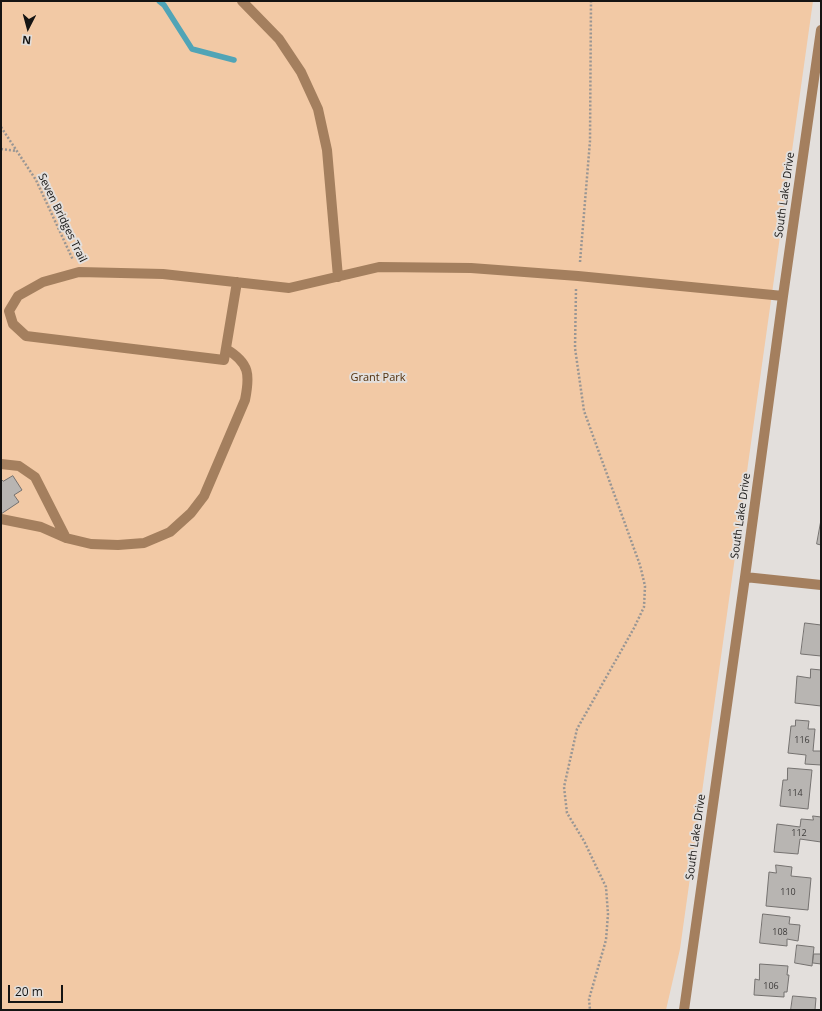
<!DOCTYPE html>
<style>
body{margin:0}
#map{position:relative;width:822px;height:1011px;overflow:hidden;background:#e3dfdc;font-family:"Open Sans",sans-serif}
canvas{display:block}
.frame{position:absolute;inset:0;border:2px solid #151413;pointer-events:none}
.north{position:absolute;left:8px;top:8px;width:40px;height:40px;-webkit-text-stroke:3px #e3dfdc;paint-order:stroke;rotate:186deg;font-size:11px;font-weight:700;line-height:16px;text-align:center;color:#151413}
.north::after{content:'';display:block;margin:auto;width:14px;height:18px;background:#151413;clip-path:polygon(50% 0,100% 100%,50% 72%,0 100%)}
.scale{position:absolute;left:8px;top:985px;width:55px;height:18px;box-sizing:border-box;border:2px solid #151413;border-top:0;padding-left:5px;font-size:12px;line-height:14px;white-space:nowrap;color:#151413;-webkit-text-stroke:3px #e3dfdc;paint-order:stroke}
</style>
<div id="map">
<canvas width="822" height="1011"></canvas>
<div class="frame"></div>
<div class="north">N</div>
<div class="scale">20 m</div>
</div>
<script>
const ctx = document.querySelector('canvas').getContext('2d');
ctx.lineJoin = 'round';
function fill(path, color) { ctx.fillStyle = color; ctx.fill(path, 'evenodd'); }
function trace(path, color, width, dash) { ctx.strokeStyle = color; ctx.lineWidth = width; ctx.lineCap = dash ? 'butt' : 'round'; ctx.setLineDash(dash || []); ctx.stroke(path); }
function write(font, color, halo, rows, align = 'center') {
  ctx.font = font + ' "Open Sans",sans-serif'; ctx.lineWidth = 4; ctx.setLineDash([]); ctx.textBaseline = 'middle'; ctx.strokeStyle = halo; ctx.fillStyle = color; for (const [text, x, y, turn = 0] of rows) {
    ctx.save(); ctx.translate(x, y); ctx.rotate((+turn || 0) * Math.PI / 180); ctx.textAlign = isNaN(turn) ? turn : align; if (halo) ctx.strokeText(text, 0, 0); ctx.fillText(text, 0, 0); ctx.restore();
  }
}
const green = new Path2D(`
 M1,1h812l-133,948 -14,61h-665z`);
const stream = new Path2D(`
 M159,1l5,4 28,44 42,11`);
const building = new Path2D(`
 M13,476l9,14 -8,5 5,7 -18,12v-35l2,2z
 M821,520v25l-4,-1z
 M805,623l16,2v31l-20,-2z
 M811,669l10,1v36l-26,-3 2,-27 13,2z
 M796,720l13,1 -1,8h7l-2,22h8v14l-16,-1 1,-9 -18,-2 3,-27h4z
 M788,768l24,2 -4,39 -28,-3 3,-26h4z
 M813,816l8,1v25l-21,-3 -2,15 -24,-2 3,-28 23,3 1,-8 12,1z
 M776,865l16,2 -1,9 20,2 -3,32 -42,-4 3,-34 7,1z
 M763,914l27,3 -1,7 11,1 -2,16 -11,-2v7l-27,-3z
 M797,945l17,2 -2,19 -17,-3z
 M814,954h7v10l-8,-1z
 M760,964l28,2 -1,9h2l-2,17h-3v5l-30,-2 1,-16 4,1z
 M793,996l23,2 -1,12h-24z`);
const path = new Path2D(`
 M1,127l35,53 37,80
 M1,149l16,2
 M580,262l10,-121 1,-140
 M576,289l-1,59 9,63 56,154 5,21 -1,21 -10,21 -57,101 -13,58 3,26 17,28 22,46 2,27 -2,26 -17,59 1,11`);
const minor = new Path2D(`
 M242,1l37,38 22,33 17,37 9,41 11,127
 M237,282l-13,78 -198,-24 -13,-12 -4,-13 9,-15 25,-14 36,-10 84,2 126,14 90,-21 92,1 107,8 205,20
 M1,464l18,2 16,11 31,61
 M1,519l40,8 25,11 25,6 27,1 26,-2 26,-11 21,-19 13,-17 41,-96c5,-25 5,-37 -19,-51
 M745,577l76,8
 M684,1010l61,-433 38,-281 38,-266`);
const numberNames = [
 ["116",802,740],
 ["114",795,793],
 ["112",799,833],
 ["110",788,892],
 ["108",780,932],
 ["106",771,986]
];
const streetNames = [
 ["South Lake Drive",785,195,-82],
 ["Seven Bridges Trail",62,218,64],
 ["South Lake Drive",741,516,-82],
 ["South Lake Drive",696,837,-82]
];
const parkNames = [
 ["Grant Park",378,378]
];
fill(green, '#f2c9a5');
trace(stream, '#51a4b6', 5.5);
fill(building, '#b8b5b2');
trace(building, '#757270', 1);
trace(path, '#999694', 2.5, [2, 2]);
trace(minor, '#a47f5e', 10);
write('9px', '#3e3c3b', null, numberNames);
write('11px', '#151413', '#e3dfdc', streetNames);
write('11px', '#512f0b', '#e3dfdc', parkNames);
</script>
